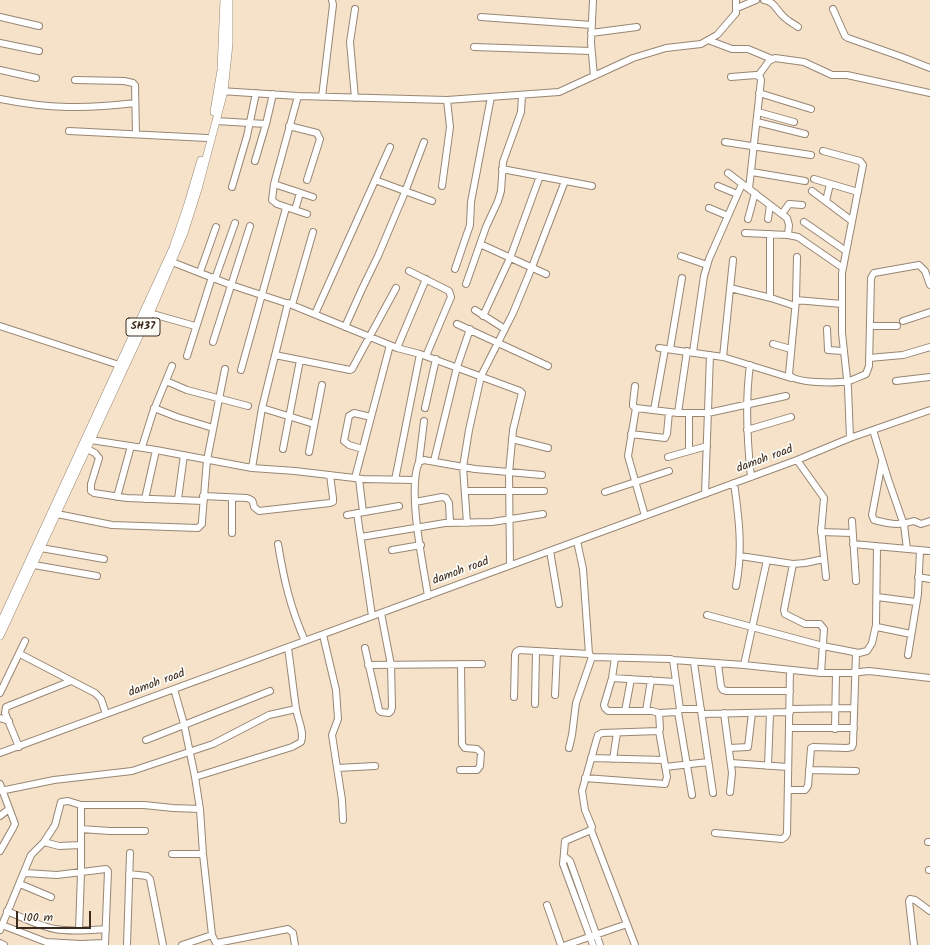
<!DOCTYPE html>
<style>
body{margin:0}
#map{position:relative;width:930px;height:945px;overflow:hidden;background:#f5e2c9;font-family:Kalam,sans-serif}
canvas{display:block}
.scale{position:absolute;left:16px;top:911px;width:75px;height:18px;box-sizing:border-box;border:2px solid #3b2a1e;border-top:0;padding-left:5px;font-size:12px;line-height:14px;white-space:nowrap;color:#3b2a1e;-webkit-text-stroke:3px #fdfcf7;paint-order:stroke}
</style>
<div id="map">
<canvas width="930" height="945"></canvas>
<div class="scale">100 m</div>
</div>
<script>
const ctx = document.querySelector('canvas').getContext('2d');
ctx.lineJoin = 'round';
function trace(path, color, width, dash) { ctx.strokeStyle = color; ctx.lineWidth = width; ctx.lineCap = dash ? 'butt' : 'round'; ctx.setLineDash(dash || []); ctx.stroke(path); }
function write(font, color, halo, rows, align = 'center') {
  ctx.font = font + ' Kalam,sans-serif'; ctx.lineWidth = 3.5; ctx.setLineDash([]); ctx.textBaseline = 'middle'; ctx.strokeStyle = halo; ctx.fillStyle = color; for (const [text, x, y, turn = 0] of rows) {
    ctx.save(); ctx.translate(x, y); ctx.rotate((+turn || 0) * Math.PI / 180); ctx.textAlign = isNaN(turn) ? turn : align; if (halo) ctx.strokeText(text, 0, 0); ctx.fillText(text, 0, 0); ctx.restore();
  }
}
const minor = new Path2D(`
 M593,0l-2,43 3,33
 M764,0c11,2 12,10 20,17 4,4 10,7 14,10
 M737,8l19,-8
 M833,9l12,27 3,2 54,19 28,11
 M0,17l39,9
 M481,17l111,8
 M591,33l46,-6
 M708,40l24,9h16l24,10
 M0,43l39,8
 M474,47l117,4
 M0,70l36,8
 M758,76l11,-15 6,-3 29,4 28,13h15l83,18
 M731,77l25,-2 4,2 1,3 -12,109
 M75,80l49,1 9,2 2,2 1,49
 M220,91l78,5 149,4 112,-8 74,-34 33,-10 35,-4 16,-9 19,-22v-13
 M759,93l52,16
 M298,96l-24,88 -2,16 5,4 30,10
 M322,97l11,-92 -1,-5
 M355,98l-5,-56 5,-33
 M0,99c49,10 86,10 135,4
 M758,112l36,10
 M216,121l50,3
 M757,122l48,12
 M289,126l28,7 3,6 -13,41
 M69,131l138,7
 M725,142l86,13
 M823,151l37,10 3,4 -21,108v60l6,55 2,50
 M255,161l11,-37 7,-30
 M502,169l90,17
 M752,172l53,9
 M728,173l59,45 2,7 -1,10
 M814,179l44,13
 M375,180l57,21
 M274,184l39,13
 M442,186l8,-59 -3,-27
 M718,186l19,8
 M232,187l15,-51 9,-43
 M812,191l40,30
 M826,201l4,-17
 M709,208l19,8
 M295,210l5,-17
 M782,214l7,-10 13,1
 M748,219l7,-26
 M768,219l2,-14
 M804,222l42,29
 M745,233l43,2 10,2 45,31
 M770,234v62l1,2 24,8
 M480,244l66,30
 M681,256l26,9
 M797,257l-1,43 -7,74c5,10 49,9 60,7 6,-2 12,-5 17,-7l3,-8 2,-88 3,-5 45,-8 6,6 5,14
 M172,262l59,23 61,20 105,43 23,6 100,37 2,2 -1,4 -8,33 -4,43 1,92
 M455,269l15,-44 1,-23 20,-105
 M409,271l40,20 2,6 -25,59
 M200,272l16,-45
 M215,279l20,-56
 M466,284l20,-57 12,-26 3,-10 2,-29 18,-50 1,-17
 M730,288l41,10
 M796,300l46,4
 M292,305l21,-73
 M475,310l30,19
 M149,313l46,13
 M315,314l75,-167
 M483,316l27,-58 30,-82
 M903,321l27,-9
 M457,324l91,42
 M0,326l119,39
 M870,326h27
 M345,327l17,-38 16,-33 27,-64 19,-50
 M827,329l1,21 15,1
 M213,342l37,-116
 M773,344l18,5
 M397,348l29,-69
 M659,348l64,9 68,21
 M670,349l12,-71
 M693,352l11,-76 5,-17 33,-75
 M275,355l75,15 2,-1 44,-81
 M187,356l25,-79
 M723,357l10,-97
 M869,358l34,-3 27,-8
 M750,365c-5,37 -3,75 1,112
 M241,370l45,-162
 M166,381l21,9 61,16
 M896,381l34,-4
 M635,386l-2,17v3l3,2 42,5h30l78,-17
 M154,408l23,9 36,11
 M262,408l52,16
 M425,408l11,-49
 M636,408l-8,48 17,60
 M654,410l11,-61
 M678,413l9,-62
 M689,413v38
 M747,430l44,-13
 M873,430l15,49 16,46 3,24
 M631,434l34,4 2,-4 2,-22
 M512,439l36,9
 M91,440l65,10 96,18 43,3 68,8 52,1
 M142,447l11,-35 19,-46
 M87,449l8,4 4,5 -8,26v7l3,2 33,5 76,3
 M283,449l17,-89
 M363,449l-14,-4 -5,-4 5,-25 5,-3 17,4
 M309,452l13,-67
 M668,457l39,-11
 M797,460l27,38 -3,34 31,1
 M434,461l23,-94 13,-38
 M419,462l5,-41
 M882,462l-10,53 2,5c16,4 25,6 40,1l7,3 9,-3
 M252,468l10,-60 26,-105
 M355,478l35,-133
 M359,479l4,33
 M395,480l25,-126
 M734,483c5,35 9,68 2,103
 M465,491h79
 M605,492l64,-21
 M705,494l5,-139
 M203,496l44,2c6,2 6,3 7,9l5,4 71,-8 3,-1v-4l-3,-23
 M117,497l14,-51
 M145,499l11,-49
 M178,499l6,-44
 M415,502l27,-5 4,1 3,5 1,20
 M357,513l15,103
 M57,514l55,11 86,3 4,-4v-3l5,-61 18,-91
 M347,515l52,-9
 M852,521l4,60
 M467,523l-4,-56 6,-37 12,-54 32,-63 19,-46 33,-86
 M821,528l5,49
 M232,533v-35
 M361,537l84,-14 47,-1 51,-8
 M577,541l6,28 6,85 3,3 79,2 2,1 7,49 -2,3 -19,1 1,16 -1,2 -57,2 -4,2 -1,3 -15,53 3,19 7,17 -1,3 -26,11 -2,23 30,81
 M278,544c6,36 12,63 27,97
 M853,544l77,7
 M877,546l-1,79 1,2 34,7
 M41,548l63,11
 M392,550l29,-5
 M550,551l9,53
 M740,556l53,8 12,-1 19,-4
 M793,564l-9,46 1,4 20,10h15l4,5 -3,44
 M34,565l63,11
 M918,577l12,2
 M428,596c-5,-32 -21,-106 -9,-134l5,-2 51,9 67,6
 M877,597l39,5
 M707,615l116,31 36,7 8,-2 5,-8 4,-18
 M323,635l13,55 2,29 -6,16 10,65 1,20
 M365,648l14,62 2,2 8,1 2,-2 1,-4 -1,-42 -10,-52
 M20,654l75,39 6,6 5,15
 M908,655l10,-61 2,-44
 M615,658l-3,20 -8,27 1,3 3,3h44l7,2
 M673,660l71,5 77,8h30l18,-2 61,7
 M694,663l19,130
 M718,664l3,23 2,3 4,1h63
 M368,665l114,-1
 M744,665l23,-105
 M612,678l64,4
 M174,689l10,35 11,53 5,32 3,45 9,81 5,10
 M0,693l25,-52
 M555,695l2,-43
 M514,697l1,-42 1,-3 3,-2 70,4
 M535,704l1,-53
 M680,709h21
 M790,709l64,-1
 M625,711l6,-32
 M646,711l5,-31
 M678,712l14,83
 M724,713l8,60 -2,19
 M702,714l88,-2
 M0,718l9,3
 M790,728h64
 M835,729l1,-56
 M146,740l124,-49
 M19,747l-14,-34 1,-6 65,-26
 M569,748l3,-13 4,-32 16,-46
 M729,748l19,-1 4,-34
 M0,753l797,-293 53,-22 80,-28
 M591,758l73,2
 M613,759l4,-26
 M731,763l57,4
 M768,766l2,-53
 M665,767l43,-5
 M337,768l38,-2
 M460,770h17l3,-4 1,-13 -4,-4 -12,-1 -3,-4 -1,-80
 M809,770l47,1
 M195,777l97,-30 9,-5c4,-10 -4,-24 -5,-34 -3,-20 -5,-40 -8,-60
 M585,778l80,6 2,-7 -8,-46
 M0,784l15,40 -2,4 -13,23
 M788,790h17l3,-4 3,-38 2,-1 34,1 5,-1 1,-3 3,-91
 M0,791l54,-11 78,-9 81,-27 56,-29 27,-6
 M0,816l9,-7
 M81,829l29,2h35
 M591,830l44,115
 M715,833l67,6 3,-2 2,-3 3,-164
 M44,842l15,4 21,-1
 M928,842h2
 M172,854h31
 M565,857l5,4 30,84
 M929,870h1
 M25,873l32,2 49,-6 2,2 -3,74
 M129,874l18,2 3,3 13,66
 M20,884l31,13
 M547,905l14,40
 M7,911c16,7 32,15 48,18 16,3 35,1 51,0
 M2,925l44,17 35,2 24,-1
 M0,930l31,-75 13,-13 11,-17 6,-23 7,-1 13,4h63l29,3 27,1
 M79,930l2,-57v-68
 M0,943l4,2
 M217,943l71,-14 5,4 2,12
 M127,945l3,-92
 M182,945l30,-10
 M566,945l61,-21
 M914,945l-5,-44 1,-2 5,1 15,11`);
const major = new Path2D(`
 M214,112l7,-42 3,-70
 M0,624l173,-376 14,-41 14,-47
 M0,636l155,-334 29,-69 14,-44 26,-98 5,-47v-44`);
const shields = [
 [143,327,34]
];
const shieldNames = [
 ["SH37",143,327]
];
const streetNames = [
 ["damoh road",765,460,-20],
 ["damoh road",461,572,-20],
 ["damoh road",157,684,-20]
];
trace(minor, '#988674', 8);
trace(major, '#988674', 8);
trace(minor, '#fff', 6);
trace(major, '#fff', 7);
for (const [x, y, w] of shields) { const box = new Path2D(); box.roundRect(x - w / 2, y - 9, w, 18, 3); ctx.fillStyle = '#fdfcf7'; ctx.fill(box); trace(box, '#3b2a1e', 1); }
write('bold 11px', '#3b2a1e', null, shieldNames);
write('12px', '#3b2a1e', '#fdfcf7', streetNames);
</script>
